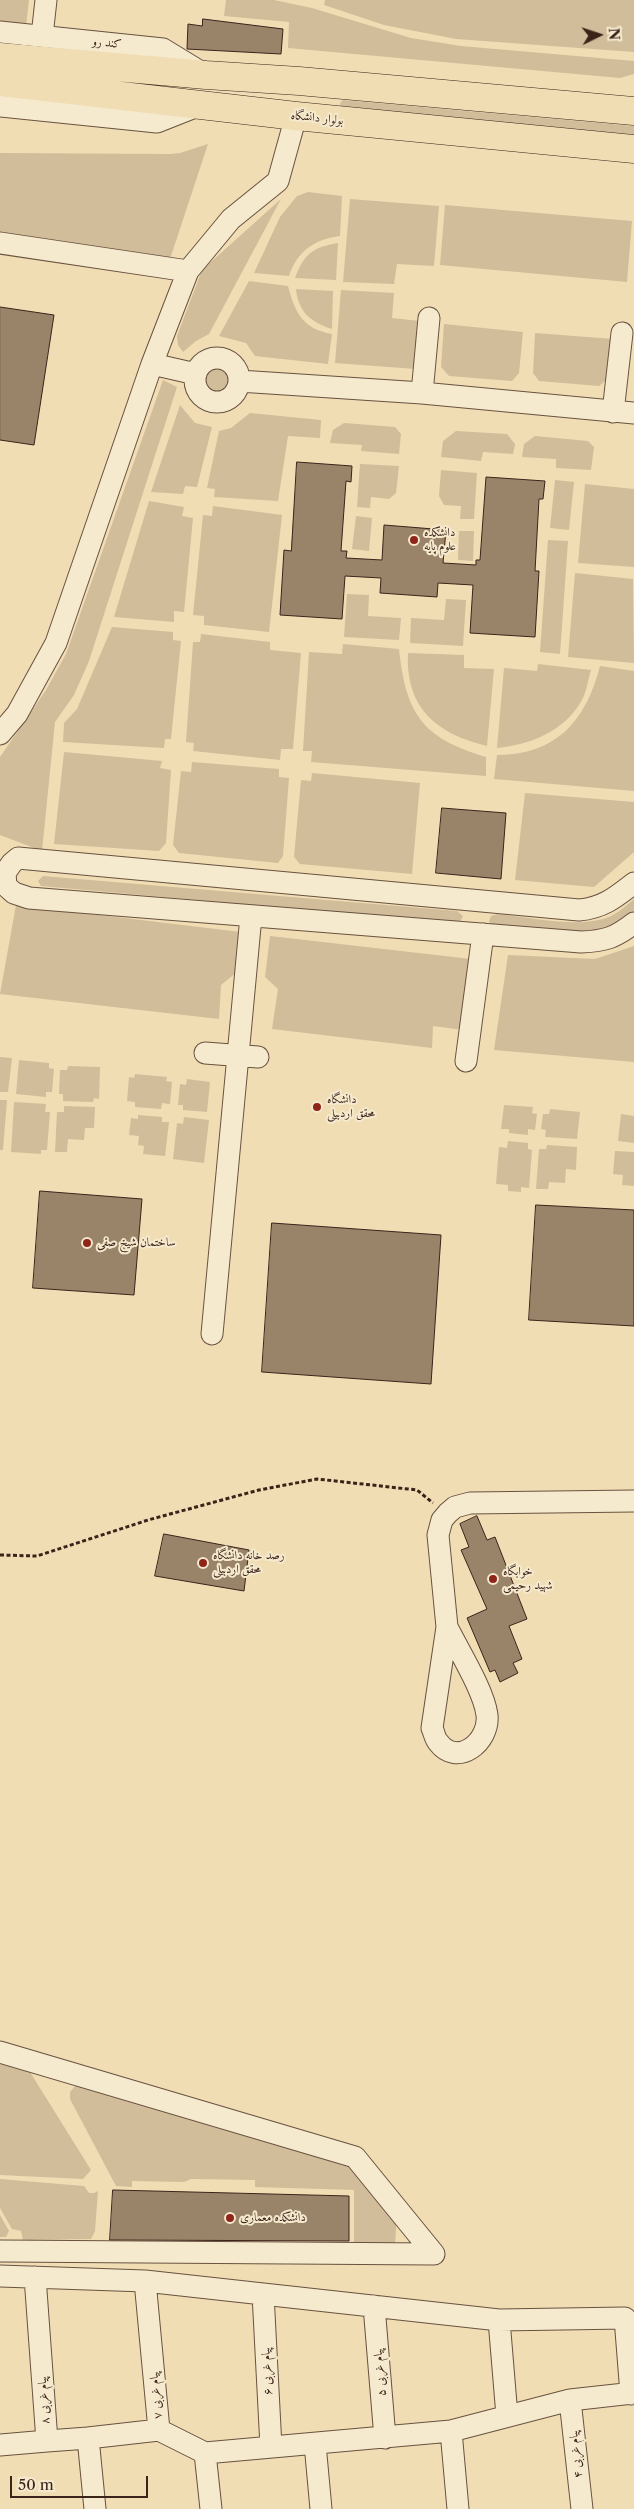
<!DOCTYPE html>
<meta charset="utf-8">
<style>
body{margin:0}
#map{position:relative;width:634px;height:2509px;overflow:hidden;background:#f0ddb4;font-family:"Libre Caslon Text",serif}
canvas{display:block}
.north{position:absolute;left:574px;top:10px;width:50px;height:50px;-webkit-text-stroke:4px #f5e9ce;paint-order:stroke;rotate:86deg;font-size:14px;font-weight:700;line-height:20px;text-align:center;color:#3b231a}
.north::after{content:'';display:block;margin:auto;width:18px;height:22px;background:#3b231a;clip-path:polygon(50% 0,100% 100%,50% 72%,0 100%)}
.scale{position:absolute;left:10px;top:2476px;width:138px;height:22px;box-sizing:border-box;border:2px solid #3b231a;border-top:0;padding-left:6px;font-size:15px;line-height:18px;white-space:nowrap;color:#3b231a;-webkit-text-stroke:4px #f5e9ce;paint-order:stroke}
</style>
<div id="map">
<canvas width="634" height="2509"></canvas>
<div class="north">N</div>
<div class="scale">50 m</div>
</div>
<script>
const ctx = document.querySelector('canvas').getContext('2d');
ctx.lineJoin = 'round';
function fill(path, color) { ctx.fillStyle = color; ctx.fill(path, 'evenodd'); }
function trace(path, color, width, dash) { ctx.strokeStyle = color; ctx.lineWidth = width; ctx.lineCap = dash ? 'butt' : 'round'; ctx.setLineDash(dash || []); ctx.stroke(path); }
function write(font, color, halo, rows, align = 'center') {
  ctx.font = font + ' "Libre Caslon Text",Amiri,serif'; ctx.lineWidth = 4; ctx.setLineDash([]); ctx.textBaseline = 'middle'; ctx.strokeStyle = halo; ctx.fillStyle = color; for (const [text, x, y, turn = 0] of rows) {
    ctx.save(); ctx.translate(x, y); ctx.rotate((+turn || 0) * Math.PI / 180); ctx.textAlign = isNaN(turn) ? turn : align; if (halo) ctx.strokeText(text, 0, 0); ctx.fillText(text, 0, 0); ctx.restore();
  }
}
const green = new Path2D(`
 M0,0h29l-3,26 -26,-3z
 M226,0h48l38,8 99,30 50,8 173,15v13l-14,4 -332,-30 1,-26 -65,-6z
 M325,0h309v52l-178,-13 -72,-14 -60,-20z
 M343,100l291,26v13l-292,-28 -2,-8z
 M208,144l-39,118 -169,-28v-81l169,1 11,-1z
 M308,192l34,4 -2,40c-25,3 -43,15 -51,40l-35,-3 26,-56 17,-21z
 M281,199l-72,135 -13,7 -13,11 -5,-7 -1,-9 25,-66z
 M350,199l89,7 -5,60 -37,-2 -3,20 -51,-2z
 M445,205l187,16 -5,61 -187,-17z
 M338,243l-2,37 -41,-2c9,-24 18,-31 43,-35z
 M249,281l39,5c7,27 15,43 44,48l-4,30 -73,-8 -9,-13 -27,-7z
 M296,289l37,2 -1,38c-22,-7 -34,-18 -36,-40z
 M341,290l53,3 -2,25 28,3 -5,48 -80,-6z
 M444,324l79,8 -4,41 -7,8 -63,-5 -8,-9z
 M535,333l79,6 -4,38 -11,9 -60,-5 -6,-8z
 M205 380a13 13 0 1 1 26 0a13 13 0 1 1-26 0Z
 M163,380l14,7 -88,274 -15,34 -19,27 -13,129 -42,-16v-78l46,-67 20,-36z
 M180,405l15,18 17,4 -15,60 -12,-1 -2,8 -32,-2z
 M250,413l71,7 -1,18 -32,-2 -10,65 -64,-4 1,-8 -8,-1 12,-57 12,-3z
 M344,423l51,4 6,7 -2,20 -38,-3 1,-6 -32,-2 3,-13z
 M456,431l51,3 8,10 -2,10 -30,-2 -2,9 -40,-4 2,-16z
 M535,436l53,5 6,6 -3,23 -35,-2v-9l-34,-2 2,-13z
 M360,464l39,2 -3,27 -7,6 -18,-2 -1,11 -13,-1z
 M441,470l36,3 -3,46h-14l1,-13 -17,-1 -5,-9z
 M555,480l19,2 -5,48 -19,-2z
 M585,484l49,5v78l-56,-4z
 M149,501l35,6 -2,9 11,2 -9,94 -10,-1v11l-60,-5z
 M213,506l69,9 -13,117 -65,-7v-9l-11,-1 10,-100 9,1z
 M356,516l16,2 -3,33 -17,-2z
 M459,531h15l-1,30 -15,-1z
 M548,540l20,1 -8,113 -20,-2z
 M575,573l58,6 1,84 -66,-6z
 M347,594l22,1 -1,21 33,2 -2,22 -55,-3z
 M446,599l20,1 -3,46 -53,-3 1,-25 33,2z
 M112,627l61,5v8l8,1 -10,98h-6l-1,9 -101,-6 1,-19 13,-14z
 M201,634l69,8v8l31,3 -8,96h-12l-1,11 -87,-9 1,-8 -8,-1 7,-100h7z
 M343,644l56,5c7,65 23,89 87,108v19l-175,-14 1,-11h-9l6,-99 33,2z
 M408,653l56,2v13l30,1 -7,77c-50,-12 -82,-38 -79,-93z
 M538,664l53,6c-3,9 -4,21 -9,30 -17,31 -52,45 -85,48l7,-80 33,3z
 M600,666l34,5v120l-140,-12 3,-24c59,0 89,-34 103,-89z
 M64,752l98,9 -2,7 11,2 -5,73 -7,8 -105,-7z
 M192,762l87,7v8l10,1 -6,78 -5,7 -99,-10 -6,-8 8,-74 10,1z
 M312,773l108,10 -8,91 -112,-10 -6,-7 7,-77 10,1z
 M525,793l109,9v50l-40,35 -79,-7z
 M43,876l414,35 6,5 -3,6 -7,1 -412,-37 -3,-5z
 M634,899v16l-14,10 -33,10 -95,-9 -3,-5 2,-5 7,-2c33,3 80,15 111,3 9,-4 18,-12 25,-18z
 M16,905l225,27 -4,40 -16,13 -2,34 -219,-25z
 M270,936l201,23 -8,71 -30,-4 -1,22 -160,-19 6,-40 -13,-12z
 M634,946v116l-140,-12 14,-95 87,4z
 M0,1057l12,1 -4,34h-8z
 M19,1060l30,3v5l5,1 -2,23h-6v5l-30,-3z
 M68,1066l32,1 -1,32 -5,-1 -1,4 -30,-1v-7h-4l1,-24h7z
 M135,1074l32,3 -1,4 6,1 -2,22 -8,-1 -1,6 -26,-2v-5l-8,-1 2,-24 5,1z
 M187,1079l23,3 -3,30 -24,-2v-5h-5l2,-21 6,1z
 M0,1100h7l-4,50h-3z
 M14,1102l32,2 -1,8h5l-3,38h-6v4l-30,-2z
 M504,1105l29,2 -1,6 5,1 -2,16 -7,-1v6l-19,-2v-4h-8z
 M64,1106l31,1 -1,21h-9l-1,12 -16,-1 -1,13h-12l2,-40h7z
 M550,1109l30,3 -3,27 -32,-2 1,-7 -5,-1 2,-15h6z
 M621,1114l13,2v27l-16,-2z
 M138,1115l24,2v5h7l-4,34 -22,-2 1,-8 -6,-1 1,-9 -10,-1 2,-17 7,1z
 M184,1117l25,3 -5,43 -31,-4 4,-36 6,1z
 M508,1141l20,2v6l4,1 -3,38 -8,-1v5l-13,-1v-6l-12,-1 3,-37 8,1z
 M547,1145l30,2 -1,23 -10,-1 -1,14 -16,-1 -1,7h-12l3,-40h7z
 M615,1151l19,1v34l-12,-1 1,-10 -10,-1z
 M0,2058l19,7 11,7 61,98 -8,9 -83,-4z
 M78,2083l270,79 49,54 -2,28 -41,2v-56l-99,-3v-7l-64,-1 -7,3 -52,-1v6l-16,-1 -46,-87v-7z
 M0,2179l84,7 5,7h5l4,-2 -3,40 -4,8 -68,1 -2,-9 -9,-2 -12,-21z
 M0,2215l9,16 -3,6h-6z`);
const building = new Path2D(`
 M203,19l80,10 -2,25 -94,-5 1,-25 14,2z
 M0,307l54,8 -20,130 -34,-5z
 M297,462l55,4 -1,16 -5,-1 -5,70h6l-1,7 36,2 2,-35 62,5 -3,33 33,2v-5h4l6,-83 59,4 -2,18h-4l-4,72h4l-4,66 -65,-4 3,-48 -35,-2 -1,14 -57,-4 1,-15 -36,-2 -3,43 -62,-4 4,-65 7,1z
 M442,808l64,5 -5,66 -65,-6z
 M40,1191l102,8 -8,96 -101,-7z
 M536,1205l98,5v116l-105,-6z
 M272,1223l169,12 -10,149 -169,-12z
 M477,1516l10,24 8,-3 32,82 -18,7 13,33 -9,4 5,10 -18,9 -5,-12 -5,2 -23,-54 20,-9 -26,-59 8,-3 -9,-23z
 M164,1534l85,16 -5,41 -89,-15z
 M113,2190l236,6v45l-239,-1z`);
const path = new Path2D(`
 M0,1555l37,1 111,-36 111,-30 58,-11 100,11 16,13`);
const minor = new Path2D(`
 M0,32l163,17 41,25
 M42,36l4,-36
 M0,106l157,16 43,-17
 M0,243l188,28
 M195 380a22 22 0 1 1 44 0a22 22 0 1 1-44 0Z
 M152,364l44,10
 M239,381l183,12 212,20
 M422,393l7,-75
 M613,412l9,-79
 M0,734l17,-20 39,-71 96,-279 36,-93 43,-52 47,-38 18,-65
 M634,883c-18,14 -31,25 -55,27l-561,-52 -6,5 -7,10 1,13 8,7 15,5 552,44c24,-1 34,-4 53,-19
 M205,1053l53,4
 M466,1061l17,-127
 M212,1334l39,-418
 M447,1627c12,24 37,64 40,88 3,27 -30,53 -49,27 -3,-3 -4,-10 -6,-14l15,-101 -9,-92 4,-15 6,-7 7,-6 15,-4 164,-2
 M0,2052l355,105 79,97 -434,-3
 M0,2276l145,5 354,39 126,-2 6,76
 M35,2277l12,164 41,-3 7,71
 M145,2281l14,149 46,23 6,56
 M263,2294l8,153
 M374,2306l11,132
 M499,2320l8,96
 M570,2400l12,109
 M451,2431l7,78
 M88,2438l71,-8
 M315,2444l6,65
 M0,2445l47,-4
 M205,2453l246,-22 119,-31 64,-7`);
const major = new Path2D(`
 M0,57l206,18 93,6 335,30
 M0,82l296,34 338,33`);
const markers = [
 [414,540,5,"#8f2418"],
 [317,1107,5,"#8f2418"],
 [87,1243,5,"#8f2418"],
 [203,1563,5,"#8f2418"],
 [493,1579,5,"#8f2418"],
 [230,2218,5,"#8f2418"]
];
const streetNames = [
 ["کند رو",107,43,6],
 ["بولوار دانشگاه",317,118,6],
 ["پیام غربی ۶",267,2371,-93],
 ["پیام غربی ۵",380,2372,-95],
 ["پیام غربی ۷",156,2395,-95],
 ["پیام غربی ۸",44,2400,-94],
 ["پیام غربی ۴",576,2454,-96]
];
const poiNames = [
 ["دانشکده",424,533],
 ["علوم پایه",424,547],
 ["دانشگاه",327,1100],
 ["محقق اردبیلی",327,1114],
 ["ساختمان شیخ صفی",97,1243],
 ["رصد خانه دانشگاه",213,1556],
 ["محقق اردبیلی",213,1570],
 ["خوابگاه",503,1572],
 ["شهید رحیمی",503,1586],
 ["دانشکده معماری",240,2218]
];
fill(green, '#d1bd9a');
fill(building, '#99846a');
trace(building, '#3b231a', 1);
trace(minor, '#685240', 23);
trace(major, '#3b231a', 29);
trace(path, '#3b231a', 3, [4, 2.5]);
trace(minor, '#f5e9ce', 21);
trace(major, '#f0ddb4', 28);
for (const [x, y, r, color] of markers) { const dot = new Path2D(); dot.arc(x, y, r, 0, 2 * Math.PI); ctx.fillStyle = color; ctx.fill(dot); trace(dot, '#f5e9ce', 2); }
write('12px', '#3b231a', '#f5e9ce', streetNames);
write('12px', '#3b231a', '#f5e9ce', poiNames, 'left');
</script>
